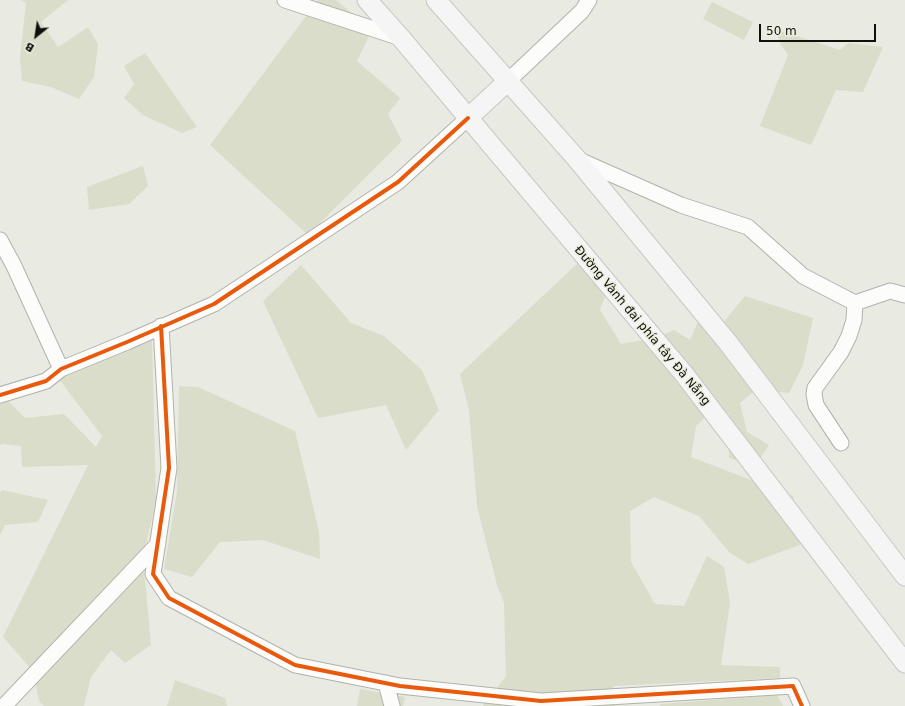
<!DOCTYPE html>
<meta charset="utf-8">
<style>
body{margin:0}
#map{position:relative;width:905px;height:706px;overflow:hidden;background:#e9eae2;font-family:"DejaVu Sans",sans-serif}
canvas{display:block}
.north{position:absolute;left:16px;top:16px;width:40px;height:40px;-webkit-text-stroke:3px #ebeedf;paint-order:stroke;rotate:210deg;font-size:11px;font-weight:700;line-height:16px;text-align:center;color:#10100b}
.north::after{content:'';display:block;margin:auto;width:14px;height:18px;background:#10100b;clip-path:polygon(50% 0,100% 100%,50% 72%,0 100%)}
.scale{position:absolute;left:759px;top:24px;width:117px;height:18px;box-sizing:border-box;border:2px solid #10100b;border-top:0;padding-left:5px;font-size:12px;line-height:14px;white-space:nowrap;color:#10100b;-webkit-text-stroke:3px #ebeedf;paint-order:stroke}
</style>
<div id="map">
<canvas width="905" height="706"></canvas>
<div class="north">B</div>
<div class="scale">50 m</div>
</div>
<script>
const ctx = document.querySelector('canvas').getContext('2d');
ctx.lineJoin = 'round';
function paint(path, color) { ctx.fillStyle = color; ctx.fill(path, 'evenodd'); }
const toPath = rows => new Path2D(rows.map(r => 'M' + r).join(''));
function stroke(path, color, width, dash) { ctx.strokeStyle = color; ctx.lineWidth = width; ctx.lineCap = dash ? 'butt' : 'round'; ctx.setLineDash(dash || []); ctx.stroke(path); }
function label(font, color, halo, rows, align = 'center') {
  ctx.font = font + ' "DejaVu Sans",sans-serif'; ctx.lineWidth = 3; ctx.setLineDash([]); ctx.textBaseline = 'middle'; ctx.strokeStyle = halo; ctx.fillStyle = color; for (const [text, x, y, turn = 0] of rows) {
    ctx.save(); ctx.translate(x, y); ctx.rotate((+turn || 0) * Math.PI / 180); ctx.textAlign = isNaN(turn) ? turn : align; if (halo) ctx.strokeText(text, 0, 0); ctx.fillText(text, 0, 0); ctx.restore();
  }
}
const green = toPath([
 [20,0,68,0,41,22,58,47,88,27,98,44,94,77,79,99,51,87,22,81,20,57,26,3],
 [318,0,336,0,372,30,357,61,400,98,388,114,402,141,308,235,210,145],
 [712,2,753,22,744,40,703,19],
 [775,29,840,50,848,43,883,47,863,92,836,90,811,145,760,126,788,55,781,45],
 [145,53,197,127,182,133,143,115,124,98,134,84,124,66],
 [143,166,148,186,129,204,89,210,87,187],
 [581,260,609,286,600,310,621,344,657,337,674,330,690,340,704,308,723,323,745,296,813,318,803,365,789,393,756,390,740,403,747,432,769,445,755,466,729,458,729,414,716,407,696,426,691,457,793,496,800,545,748,564,730,553,699,516,654,497,630,511,631,562,655,604,684,606,707,556,724,567,730,603,721,665,780,667,780,678,613,686,615,706,483,706,506,676,504,603,497,585,477,506,469,410,460,374],
 [301,265,351,323,384,336,422,370,439,410,406,450,386,405,318,418,263,301],
 [152,340,156,501,142,561,146,589,151,645,125,663,111,650,91,677,84,706,44,706,39,701,33,671,3,637,88,465,22,467,21,446,2,444,0,446,0,404,8,401,25,418,64,414,96,447,102,436,59,379],
 [179,386,198,387,295,431,319,531,320,559,263,540,220,542,192,577,164,569,177,491],
 [2,490,48,500,38,522,5,525,0,535,0,493],
 [175,680,225,698,227,706,167,706],
 [360,689,405,697,403,706,357,706],
 [777,695,783,706,660,706,661,704]
]);
const minor = toPath([
 [285,0,401,38],
 [508,81,582,11,589,0],
 [577,159,681,205,748,227,803,276,855,303,890,291,905,295],
 [0,240,14,266,61,369],
 [161,326,169,468,153,574,169,598,295,665,400,686,541,701,793,686,802,706],
 [0,395,46,381,61,369,127,342,214,304,398,182,468,118],
 [841,443,816,405,814,394,815,388,841,352,849,336,854,320,855,303],
 [386,683,392,706],
 [4,706,158,544]
]);
const major = toPath([
 [367,0,401,38,684,374,905,663],
 [436,0,576,158,729,344,905,576],
 [468,118,508,81]
]);
const cycleway = toPath([
 [161,326,169,468,153,574,169,598,295,665,400,686,541,701,793,686,802,706],
 [0,395,46,381,61,369,127,342,214,304,398,182,468,118]
]);
const streetNames = [
 ["Đường Vành đai phía tây Đà Nẵng",642,326,50]
];
paint(green, '#daddc9');
stroke(minor, '#b1b2ac', 17);
stroke(major, '#c7c8c4', 21);
stroke(minor, '#fcfcfb', 15);
stroke(major, '#f5f5f6', 19);
stroke(cycleway, '#e8590c', 4);
label('12px', '#10100b', '#ebeedf', streetNames);
</script>
